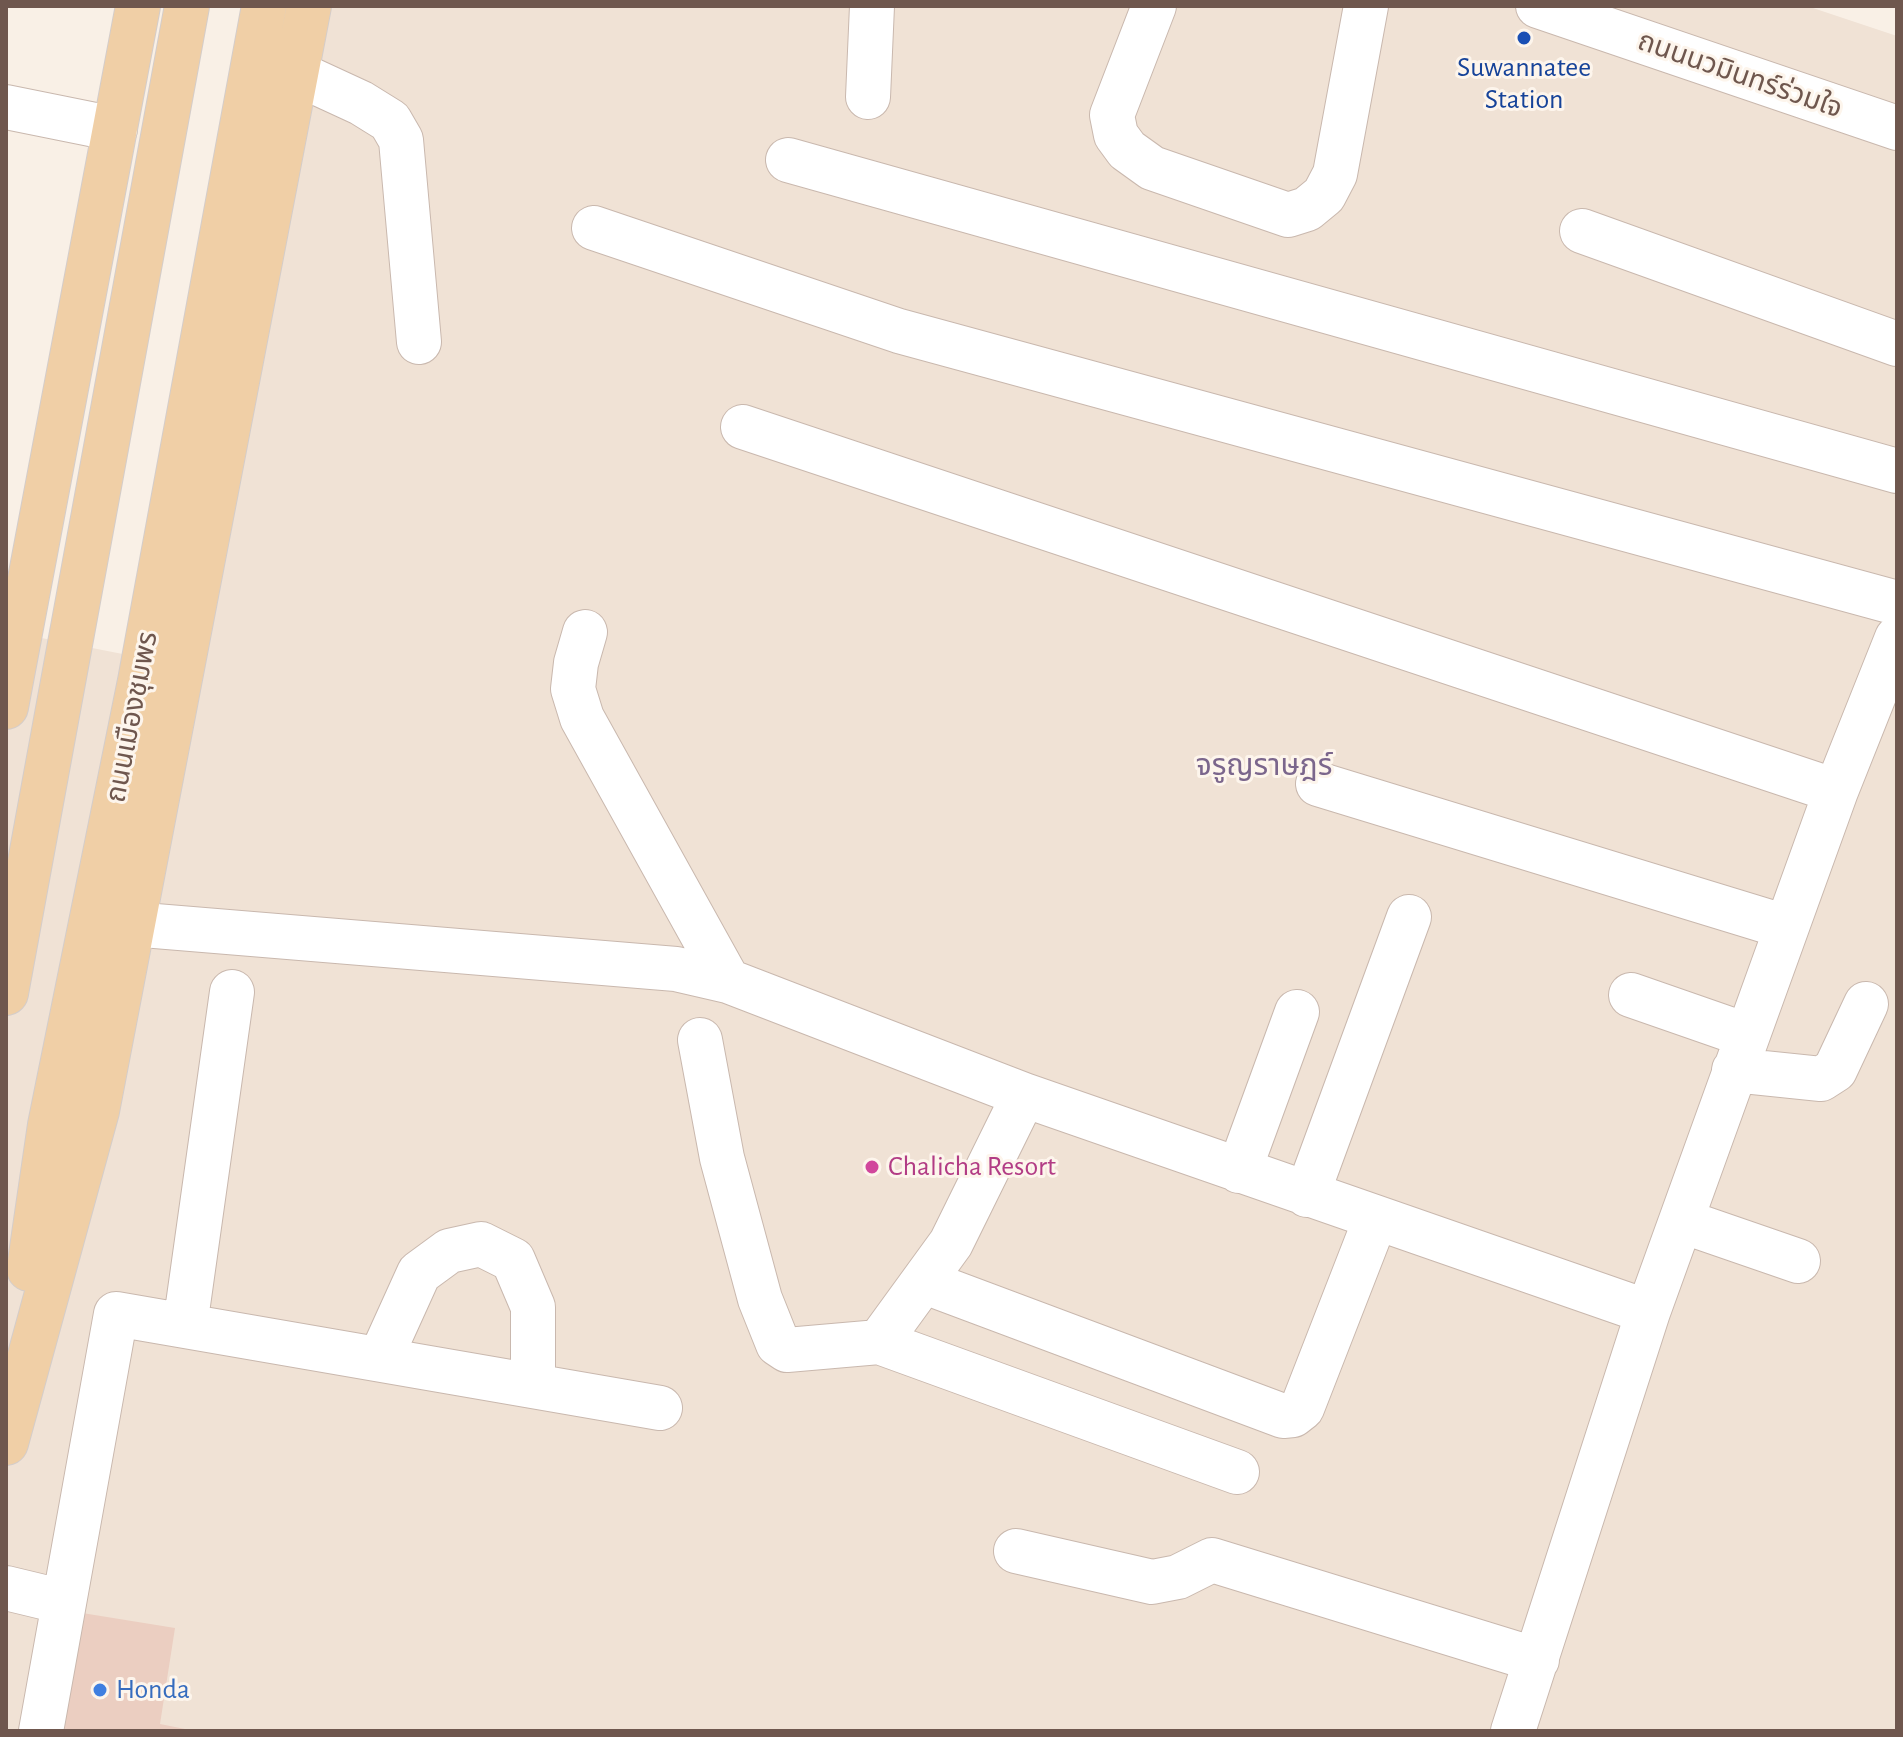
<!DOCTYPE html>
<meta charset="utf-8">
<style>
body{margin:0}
#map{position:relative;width:1903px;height:1737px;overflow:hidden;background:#f9f0e6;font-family:"Alegreya Sans",sans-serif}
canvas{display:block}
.frame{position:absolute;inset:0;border:8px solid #6f574e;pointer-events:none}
</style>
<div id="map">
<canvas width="1903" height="1737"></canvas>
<div class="frame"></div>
</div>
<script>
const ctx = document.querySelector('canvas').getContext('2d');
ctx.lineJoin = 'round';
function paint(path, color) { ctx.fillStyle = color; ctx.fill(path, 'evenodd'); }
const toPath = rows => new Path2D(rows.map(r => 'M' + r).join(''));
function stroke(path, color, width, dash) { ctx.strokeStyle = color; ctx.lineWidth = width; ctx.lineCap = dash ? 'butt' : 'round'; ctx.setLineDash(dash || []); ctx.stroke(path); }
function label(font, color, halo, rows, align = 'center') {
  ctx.font = font + ' "Alegreya Sans","Noto Sans Thai",sans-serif'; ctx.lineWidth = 6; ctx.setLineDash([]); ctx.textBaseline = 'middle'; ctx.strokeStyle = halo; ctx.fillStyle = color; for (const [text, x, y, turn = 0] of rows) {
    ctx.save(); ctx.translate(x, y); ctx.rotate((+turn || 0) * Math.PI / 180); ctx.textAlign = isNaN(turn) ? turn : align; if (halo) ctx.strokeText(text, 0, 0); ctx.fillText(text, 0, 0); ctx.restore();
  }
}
const residential = toPath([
 [278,6,1807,6,1897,36,1897,1731,6,1731,6,631,153,660]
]);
const building = toPath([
 [76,1612,175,1628,160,1724,195,1731,57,1731]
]);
const minor = toPath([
 [1154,6,1112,115,1116,135,1127,150,1152,168,1288,215,1307,209,1324,195,1335,174,1366,6],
 [1538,6,1897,128],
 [296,73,361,103,390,121,401,140,419,342],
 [868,97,872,6],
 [6,107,115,129],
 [788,160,1897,471],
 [594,228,899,331,1897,603],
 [1582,231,1897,344],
 [743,427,1836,791],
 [585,632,576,663,573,689,582,718,728,981],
 [1318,784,1786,927],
 [131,924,676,969,728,981,1024,1095,1648,1312],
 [1631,995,1746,1035],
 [700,1040,722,1158,760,1299,778,1344,787,1350,879,1342,1237,1472],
 [1734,1070,1821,1079,1835,1070,1866,1004],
 [1239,1171,1297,1012],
 [1307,1195,1409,917],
 [1682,1221,1798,1261],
 [925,1282,1283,1416,1293,1415,1302,1408,1376,1218],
 [185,1326,232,992],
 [879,1342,951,1243,1024,1095],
 [380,1359,419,1273,449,1251,481,1244,513,1260,533,1307,533,1386],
 [1016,1551,1152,1582,1178,1577,1212,1560,1537,1660],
 [6,1588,64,1602],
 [41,1731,116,1314,660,1408],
 [1513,1731,1648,1312,1836,791,1897,638]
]);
const major = toPath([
 [6,707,138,6],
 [6,993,187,6],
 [29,1269,50,1125,140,681,264,6],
 [6,1443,97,1111,309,6]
]);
const markers = [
 [1524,38,8,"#1a4fb4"],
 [872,1167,8,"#d1479c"],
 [100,1690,8,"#3f7fe0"]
];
const transitNames = [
 ["Suwannatee",1524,68],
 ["Station",1524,100]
];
const streetNames = [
 ["ถนนนวมินทร์ร่วมใจ",1740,75,19],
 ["ถนนเมืองชุมพร",132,717,-79]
];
const hotelNames = [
 ["Chalicha Resort",888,1167]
];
const shopNames = [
 ["Honda",116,1690]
];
const neighbourhoodNames = [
 ["จรูญราษฎร์",1264,766]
];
paint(residential, '#f0e2d5');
paint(building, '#ebcec1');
stroke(minor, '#c9b8ae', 46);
stroke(major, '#d4cdca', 46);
stroke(minor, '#fff', 44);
stroke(major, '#f0cfa6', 44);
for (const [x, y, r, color] of markers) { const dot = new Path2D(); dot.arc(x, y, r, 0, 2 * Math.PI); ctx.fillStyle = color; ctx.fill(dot); stroke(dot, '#fdf5ec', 3); }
label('28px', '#164399', '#fdf5ec', transitNames);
label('28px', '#6f574e', '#fdf5ec', streetNames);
label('28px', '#b23c85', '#fdf5ec', hotelNames, 'left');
label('28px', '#366cbe', '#fdf5ec', shopNames, 'left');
label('30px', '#7b668c', '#fdf5ec', neighbourhoodNames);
</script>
